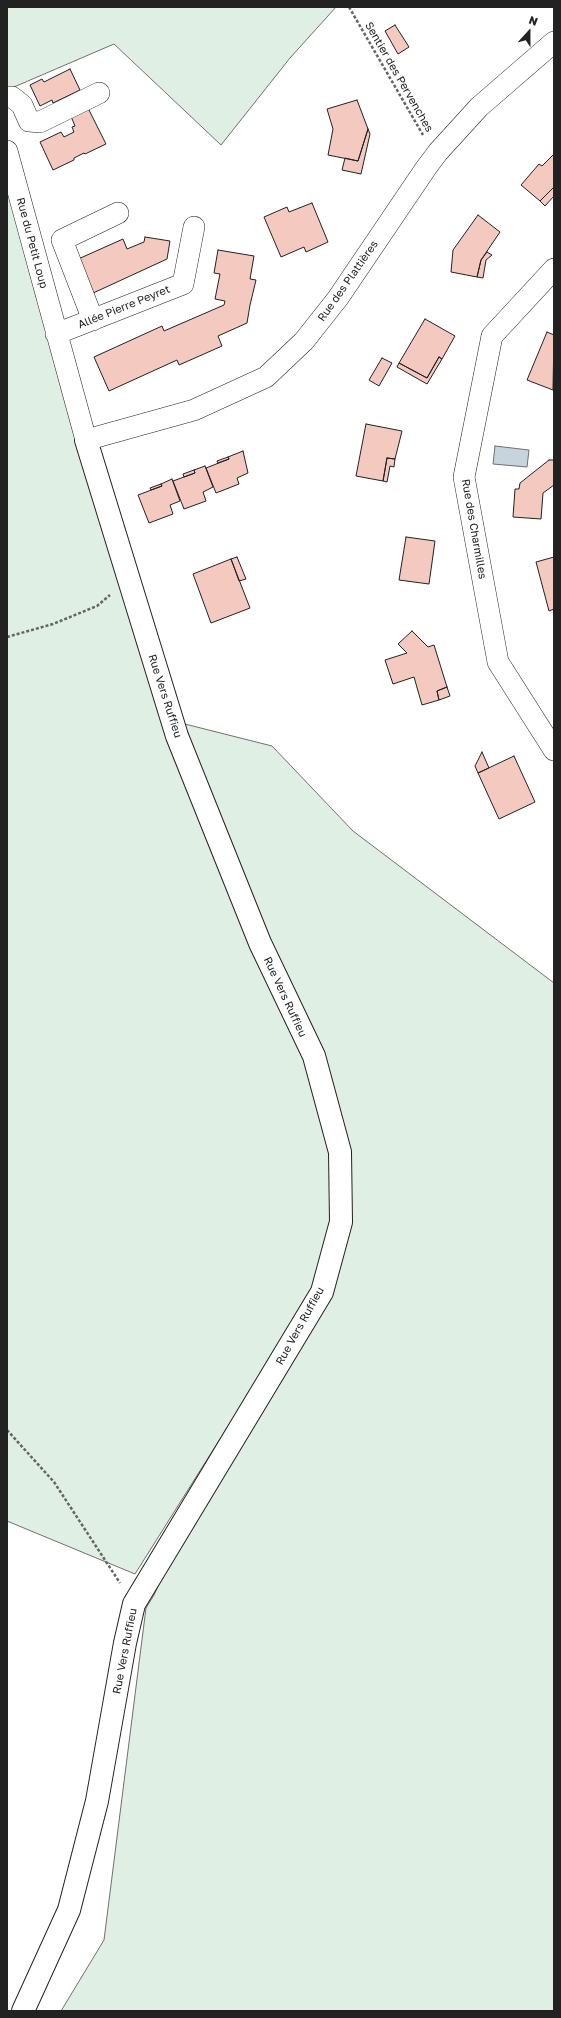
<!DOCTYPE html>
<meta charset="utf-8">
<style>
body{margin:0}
#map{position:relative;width:561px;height:2018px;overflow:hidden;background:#fff;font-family:"Golos Text",sans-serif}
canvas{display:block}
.frame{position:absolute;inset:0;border:8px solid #222;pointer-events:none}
.north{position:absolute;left:509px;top:12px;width:40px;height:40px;-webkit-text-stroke:3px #fff;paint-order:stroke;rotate:21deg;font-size:11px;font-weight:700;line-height:16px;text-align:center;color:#222}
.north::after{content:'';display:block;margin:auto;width:14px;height:18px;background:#222;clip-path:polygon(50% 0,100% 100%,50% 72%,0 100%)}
</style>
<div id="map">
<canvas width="561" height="2018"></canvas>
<div class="frame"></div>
<div class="north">N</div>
</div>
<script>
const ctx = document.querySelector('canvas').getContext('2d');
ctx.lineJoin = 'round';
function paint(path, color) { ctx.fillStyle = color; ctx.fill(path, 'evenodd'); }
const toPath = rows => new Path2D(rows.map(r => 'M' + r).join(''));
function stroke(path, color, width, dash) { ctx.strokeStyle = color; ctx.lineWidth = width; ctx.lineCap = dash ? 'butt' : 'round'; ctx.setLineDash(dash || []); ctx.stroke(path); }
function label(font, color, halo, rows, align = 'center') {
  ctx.font = font + ' "Golos Text",sans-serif'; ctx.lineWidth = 3; ctx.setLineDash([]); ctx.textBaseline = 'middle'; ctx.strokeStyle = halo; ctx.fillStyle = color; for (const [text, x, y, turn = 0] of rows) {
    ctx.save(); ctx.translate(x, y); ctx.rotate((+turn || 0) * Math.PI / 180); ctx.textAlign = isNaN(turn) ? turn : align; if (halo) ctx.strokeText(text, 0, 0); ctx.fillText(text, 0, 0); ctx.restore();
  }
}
const green = toPath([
 [7,7,336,7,290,58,221,145,114,44,7,90,7,7],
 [7,156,169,720,272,746,353,831,554,983,554,2011,61,2011,104,1940,146,1608,154,1595,249,1393,135,1574,7,1521,7,156]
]);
const water = toPath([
 [495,446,529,450,527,467,493,464,495,446]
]);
const building = toPath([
 [395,25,409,47,398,54,385,31,395,25],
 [70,69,80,90,53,103,52,100,40,106,30,85,42,79,44,82,70,69],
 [357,100,368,129,358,161,328,155,333,129,327,109,357,100],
 [87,106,106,144,85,154,84,153,74,158,74,160,53,170,40,142,61,132,64,137,74,132,72,127,75,126,70,114,87,106],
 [368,129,370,134,361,174,342,170,345,158,358,161,368,129],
 [554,154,554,187,540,201,521,185,539,164,542,166,554,154],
 [554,187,554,196,545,206,540,201,554,187],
 [312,203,328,242,306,252,304,247,281,257,264,217,287,207,289,212,312,203],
 [478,215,500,232,481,260,477,277,451,272,453,250,478,215],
 [145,237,170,241,167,259,91,294,76,260,123,239,127,249,144,242,145,237],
 [218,250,254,256,250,279,256,280,250,305,247,323,218,336,222,346,179,365,177,360,109,391,94,357,162,326,164,331,224,305,225,301,215,299,220,274,214,273,218,250],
 [487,252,492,255,486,260,483,278,477,277,481,260,487,252],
 [425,319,455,336,442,359,439,357,427,378,399,363,425,319],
 [547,332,554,335,553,390,527,380,547,332],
 [439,357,442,359,427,384,397,367,399,363,427,378,439,357],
 [382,358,392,363,379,386,369,380,382,358],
 [366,424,402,431,395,459,387,458,383,481,356,476,366,424],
 [243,451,248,473,237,478,239,484,216,493,206,468,229,459,228,457,243,451],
 [228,457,229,459,218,463,217,461,228,457],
 [387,458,395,459,394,467,390,466,387,482,383,481,387,458],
 [549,460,554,460,554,485,543,493,541,519,513,517,515,489,519,489,520,483,549,460],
 [205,466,213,487,203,492,206,501,184,509,173,481,195,473,194,470,205,466],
 [194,470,195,473,184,477,183,474,194,470],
 [172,479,180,501,170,505,173,514,149,523,138,495,162,486,161,484,172,479],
 [161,484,162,486,151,490,150,488,161,484],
 [406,537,435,541,429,584,399,580,406,537],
 [237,557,246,579,239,581,231,559,237,557],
 [554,557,554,609,549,611,536,562,554,557],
 [231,559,250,608,211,623,193,574,231,559],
 [412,631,428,647,434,645,447,687,437,691,439,700,422,705,414,677,393,684,385,660,407,653,398,644,412,631],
 [447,687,450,696,439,700,437,691,447,687],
 [482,752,489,768,478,773,475,766,482,752],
 [514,756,535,802,499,819,478,773,514,756]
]);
const path = toPath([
 [349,7,423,135],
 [7,637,53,624,97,606,110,595],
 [7,1430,54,1482,120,1583]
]);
const street = toPath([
 [7,97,12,97,22,105,29,121,40,122,99,93],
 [7,151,86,440,194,410,266,377,304,341,338,298,426,168,438,152,479,107,554,42],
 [554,269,492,336,464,477,498,662,554,750],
 [93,320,62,240,118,213],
 [56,334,183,284,194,227]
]);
const secondary = toPath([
 [23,2011,69,1910,97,1801,125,1643,134,1604,322,1292,341,1222,340,1152,314,1056,260,943,177,736,86,440]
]);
const streetNames = [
 ["Sentier des Pervenches",399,77,60],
 ["Rue du Petit Loup",32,243,75],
 ["Rue des Plattières",348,281,-55],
 ["Allée Pierre Peyret",124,307,-22],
 ["Rue des Charmilles",474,529,80],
 ["Rue Vers Ruffieu",165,696,72],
 ["Rue Vers Ruffieu",285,997,65],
 ["Rue Vers Ruffieu",300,1326,-61],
 ["Rue Vers Ruffieu",125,1651,-79]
];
paint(green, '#e0efe3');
stroke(green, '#6f6f6f', 1);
paint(water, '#c7d3dd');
stroke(water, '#6f6f6f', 1);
paint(building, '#f3c9c0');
stroke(building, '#222', 1);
stroke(street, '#222', 22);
stroke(secondary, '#222', 24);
stroke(path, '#646464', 2.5, [3, 2]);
stroke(street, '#fff', 21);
stroke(secondary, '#fff', 22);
label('11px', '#222', '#fff', streetNames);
</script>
